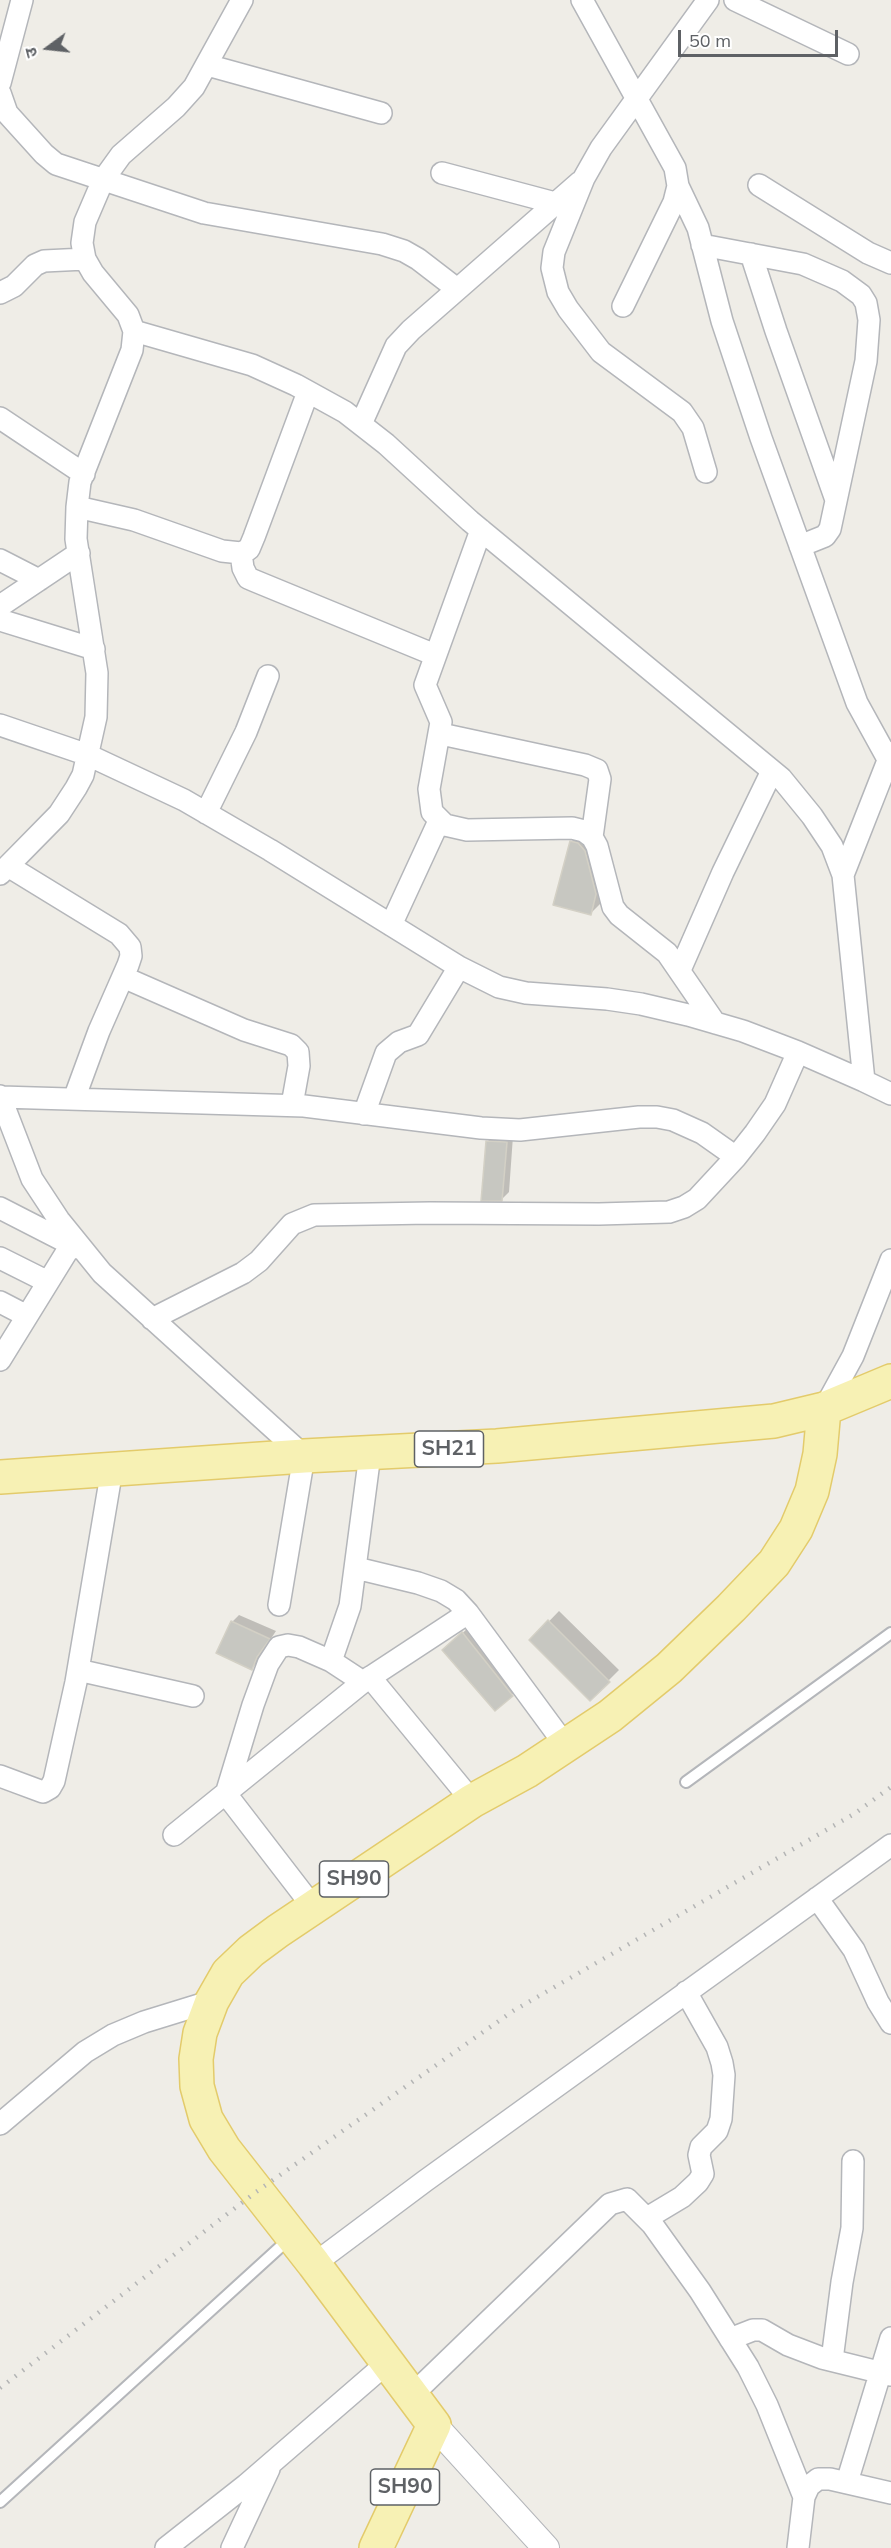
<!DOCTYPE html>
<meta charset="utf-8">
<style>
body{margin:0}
#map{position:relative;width:891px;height:2548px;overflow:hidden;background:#efede7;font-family:Mulish,"Noto Sans Devanagari",sans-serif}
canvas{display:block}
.north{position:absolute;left:18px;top:18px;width:60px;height:60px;-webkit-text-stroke:4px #fff;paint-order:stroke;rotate:255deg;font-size:16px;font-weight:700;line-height:24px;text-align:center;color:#5e6165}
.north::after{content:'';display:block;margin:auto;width:21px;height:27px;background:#5e6165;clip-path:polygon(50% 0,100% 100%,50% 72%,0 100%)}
.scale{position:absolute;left:678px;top:30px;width:160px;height:27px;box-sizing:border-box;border:3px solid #5e6165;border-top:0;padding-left:8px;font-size:18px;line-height:21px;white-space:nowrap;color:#5e6165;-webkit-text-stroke:4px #fff;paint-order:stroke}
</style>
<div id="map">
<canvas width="891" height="2548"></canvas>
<div class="north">उ</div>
<div class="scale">50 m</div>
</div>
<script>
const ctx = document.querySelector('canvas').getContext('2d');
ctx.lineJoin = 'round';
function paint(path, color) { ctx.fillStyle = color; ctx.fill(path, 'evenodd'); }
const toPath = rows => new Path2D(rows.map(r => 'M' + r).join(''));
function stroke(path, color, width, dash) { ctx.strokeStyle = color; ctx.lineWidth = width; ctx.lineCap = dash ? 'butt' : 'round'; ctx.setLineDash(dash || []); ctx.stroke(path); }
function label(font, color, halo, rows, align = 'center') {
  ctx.font = font + ' Mulish,sans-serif'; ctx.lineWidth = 4.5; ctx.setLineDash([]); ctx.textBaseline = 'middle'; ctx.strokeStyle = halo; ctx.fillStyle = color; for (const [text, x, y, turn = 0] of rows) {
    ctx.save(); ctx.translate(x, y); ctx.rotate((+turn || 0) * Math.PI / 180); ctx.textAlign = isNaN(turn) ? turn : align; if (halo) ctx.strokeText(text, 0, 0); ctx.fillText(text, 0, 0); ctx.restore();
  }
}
const shadow = toPath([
 [582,831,589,833,601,903,591,913,571,842],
 [494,1135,513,1136,509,1192,502,1199,487,1142],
 [559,1611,619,1670,590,1699,531,1640],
 [239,1615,276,1631,264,1649,259,1661,252,1668,218,1652,232,1622],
 [470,1626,519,1688,496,1709,451,1644]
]);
const building = toPath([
 [570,841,578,843,585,851,596,894,591,915,553,905,570,841],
 [486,1141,507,1142,502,1201,481,1201,486,1141],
 [548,1620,610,1682,590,1701,529,1640,548,1620],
 [231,1621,270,1639,257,1657,252,1670,216,1653,231,1621],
 [462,1632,513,1696,495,1711,442,1650,462,1632]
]);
const service = toPath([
 [686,1782,891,1633],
 [0,2502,289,2239]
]);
const minor = toPath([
 [582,0,675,168,678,186,674,202,623,306],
 [735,0,848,54],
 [207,65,381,113],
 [0,83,22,0],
 [0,93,7,113,44,154,56,164,204,213,382,244,404,251,418,259,457,289],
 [442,173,555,203],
 [759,185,868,253,891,263],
 [678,186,698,228,722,321,761,438,857,703,889,761],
 [702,245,803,264,842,281,861,295,866,303,869,320,866,361,830,529,825,536,800,546],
 [751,254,776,331,836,500],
 [0,293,14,286,35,265,44,261,85,259],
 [134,331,252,365,296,385,345,412,386,444,470,521,781,778,812,816,832,846,843,875,864,1081,891,1094],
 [0,418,84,474],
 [361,424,396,346,411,330,580,182],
 [706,472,693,428,682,412,601,352,568,309,558,292,552,268,554,252,584,178,601,148,708,0],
 [77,507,134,520,222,551,241,553,249,549,254,537,308,392],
 [481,530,425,685,441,722,429,789,432,812,445,825,467,830,572,828,584,831,592,837,597,846,613,907,619,915,667,953,715,1023],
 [241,553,243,568,248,578,255,581,435,655],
 [0,560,39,580],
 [0,606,79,553],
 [0,620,94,649],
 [0,725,88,755,184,800,270,850,459,967,499,987,526,993,607,999,641,1004,688,1015,743,1031,798,1052,864,1081],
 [441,734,585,765,597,770,600,779,592,837],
 [206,813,246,732,268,676],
 [8,866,119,934,130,947,131,956,128,965,99,1031,74,1099],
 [0,874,59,814,76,788,83,775,96,717,97,673,76,539,77,507,80,482,132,350,134,331,128,315,93,273,85,259,82,243,85,222,103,180,121,155,176,107,194,87,242,0],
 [843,875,891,753],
 [391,925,439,821],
 [680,970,723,872,772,771],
 [123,977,244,1030,291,1045,298,1052,299,1066,292,1105],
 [0,1096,32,1179,59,1220,102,1273,304,1456,279,1605],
 [1,1097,304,1106,481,1128,520,1130,639,1117,657,1117,673,1120,702,1133,736,1157],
 [364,1114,386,1053,399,1042,418,1035,459,967],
 [0,1208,78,1248],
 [0,1258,48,1282],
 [0,1302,27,1316],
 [152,1319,243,1273,259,1261,292,1224,314,1215,430,1213,599,1214,669,1212,684,1207,697,1199,736,1157,755,1133,775,1104,798,1052],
 [0,1360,71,1245],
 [824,1409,853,1356,891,1260],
 [356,1568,418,1583,441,1591,456,1600,468,1613,566,1746],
 [78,1670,193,1696],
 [370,1677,472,1801],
 [363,1682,468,1613],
 [0,1776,43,1792,50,1788,54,1781,76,1682,112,1469],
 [174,1835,363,1682,331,1661,350,1606,370,1454],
 [817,1898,854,1950,878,2002,891,2023],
 [313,1907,226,1794,253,1705,268,1664,279,1647,288,1645,299,1647,331,1661],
 [0,2124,85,2052,113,2035,144,2022,212,2001],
 [647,2218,682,2197,698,2182,703,2174,699,2155,701,2147,717,2131,721,2119,724,2075,722,2063,717,2047,686,1992],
 [314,2264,425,2181,891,1845],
 [730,2339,753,2330,762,2330,788,2345,822,2358,891,2375],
 [832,2360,842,2282,852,2228,853,2161],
 [412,2395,610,2204,627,2199,652,2224,700,2291,748,2367,767,2405,804,2497],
 [847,2482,891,2338],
 [166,2548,246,2485,387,2363],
 [232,2548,269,2469],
 [798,2548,804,2497,809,2486,818,2479,830,2479,891,2493]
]);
const tertiary = toPath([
 [434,2425,546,2548]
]);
const primary = toPath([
 [0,1477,304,1456,497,1446,774,1421,824,1409,891,1381],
 [376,2548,434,2425,314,2264,224,2149,206,2119,197,2086,196,2059,200,2033,212,2001,228,1973,251,1951,278,1931,472,1801,527,1771,610,1716,669,1668,731,1608,774,1563,796,1529,812,1491,820,1454,824,1409]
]);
const rail = toPath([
 [0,2388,256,2192,513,2011,854,1814,891,1787]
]);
const shields = [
 [449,1449,69],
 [354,1879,69],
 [405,2487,69]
];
const shieldNames = [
 ["SH21",449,1449],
 ["SH90",354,1879],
 ["SH90",405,2487]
];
paint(shadow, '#0003');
paint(building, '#c7c7c1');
stroke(building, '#d3d0c5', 1.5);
stroke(service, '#b4b6ba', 14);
stroke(minor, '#b4b6ba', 24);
stroke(tertiary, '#b4b6ba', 28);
stroke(primary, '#e3cb6b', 36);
stroke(service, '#fff', 10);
stroke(minor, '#fff', 21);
stroke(tertiary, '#fff', 26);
stroke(primary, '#f7f1b4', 33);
stroke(rail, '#b4b5b5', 4.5, [1.5, 8]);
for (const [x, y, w] of shields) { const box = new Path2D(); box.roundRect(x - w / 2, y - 18, w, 36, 4.5); ctx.fillStyle = '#fff'; ctx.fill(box); stroke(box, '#5e6165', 1.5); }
label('bold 21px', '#5e6165', null, shieldNames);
</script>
